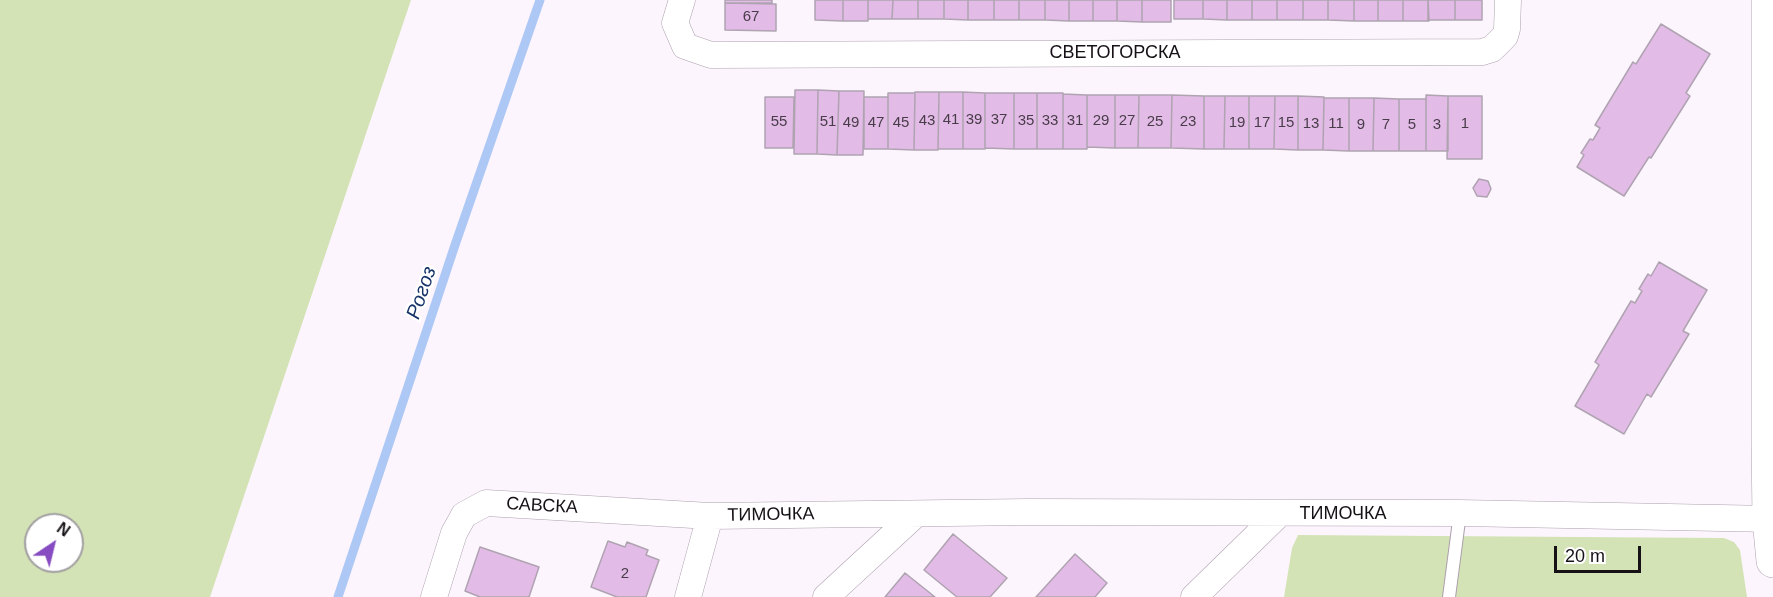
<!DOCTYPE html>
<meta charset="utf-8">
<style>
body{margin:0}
#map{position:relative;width:1773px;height:597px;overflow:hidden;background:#fdf5fe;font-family:Arial,sans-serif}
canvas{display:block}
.north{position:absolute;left:24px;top:513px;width:60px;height:60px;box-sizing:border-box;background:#fff;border:2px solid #a2a0a2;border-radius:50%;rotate:35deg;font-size:16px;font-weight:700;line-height:24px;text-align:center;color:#161116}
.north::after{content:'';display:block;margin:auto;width:21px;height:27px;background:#874cc2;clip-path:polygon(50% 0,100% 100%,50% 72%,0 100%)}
.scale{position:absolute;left:1554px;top:546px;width:87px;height:27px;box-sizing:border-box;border:3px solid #161116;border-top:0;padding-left:8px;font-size:18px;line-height:21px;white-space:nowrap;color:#161116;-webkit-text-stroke:4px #fff;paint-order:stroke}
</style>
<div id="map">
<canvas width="1773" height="597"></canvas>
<div class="north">N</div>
<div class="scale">20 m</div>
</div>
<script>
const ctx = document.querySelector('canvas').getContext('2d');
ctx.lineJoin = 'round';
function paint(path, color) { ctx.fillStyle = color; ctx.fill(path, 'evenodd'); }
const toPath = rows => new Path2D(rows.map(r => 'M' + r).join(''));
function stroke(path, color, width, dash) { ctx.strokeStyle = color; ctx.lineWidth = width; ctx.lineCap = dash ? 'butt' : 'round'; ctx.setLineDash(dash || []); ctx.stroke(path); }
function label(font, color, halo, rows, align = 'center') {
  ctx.font = font + ' Arial,sans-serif'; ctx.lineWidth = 5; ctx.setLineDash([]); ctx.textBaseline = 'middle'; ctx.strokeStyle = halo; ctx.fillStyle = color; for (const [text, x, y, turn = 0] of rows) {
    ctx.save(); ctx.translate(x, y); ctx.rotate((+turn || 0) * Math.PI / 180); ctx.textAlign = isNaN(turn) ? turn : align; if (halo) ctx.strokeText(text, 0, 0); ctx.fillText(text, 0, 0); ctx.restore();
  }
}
const green = toPath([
 [0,0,411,0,210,597,0,597],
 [36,525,72,525,72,561,36,561],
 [1298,535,1724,538,1734,542,1740,550,1747,597,1284,597,1292,548]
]);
const stream = toPath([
 [338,597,455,245,540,0]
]);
const building = toPath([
 [725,0,772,0,772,3,725,3,725,0],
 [815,0,843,0,843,21,815,20,815,0],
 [843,0,868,0,868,21,843,21,843,0],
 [868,0,893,0,892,19,868,19,868,0],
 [893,0,918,0,918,19,892,19,893,0],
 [918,0,944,0,944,19,918,19,918,0],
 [944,0,968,0,968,20,944,19,944,0],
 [968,0,994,0,994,20,968,20,968,0],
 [994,0,1019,0,1019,20,994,20,994,0],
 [1019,0,1045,0,1045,20,1019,20,1019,0],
 [1045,0,1069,0,1069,21,1045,20,1045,0],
 [1069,0,1093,0,1093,21,1069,21,1069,0],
 [1093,0,1117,0,1117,21,1093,21,1093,0],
 [1117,0,1142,0,1142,22,1117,21,1117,0],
 [1142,0,1171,0,1171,22,1142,22,1142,0],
 [1174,0,1203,0,1203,19,1174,19,1174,0],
 [1203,0,1227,0,1227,20,1203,19,1203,0],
 [1227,0,1252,0,1252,20,1227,20,1227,0],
 [1252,0,1277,0,1277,20,1252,20,1252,0],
 [1277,0,1303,0,1303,20,1277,20,1277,0],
 [1303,0,1328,0,1328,20,1303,20,1303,0],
 [1328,0,1354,0,1354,21,1328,20,1328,0],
 [1354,0,1378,0,1378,21,1354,21,1354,0],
 [1378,0,1403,0,1403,21,1378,21,1378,0],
 [1403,0,1428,0,1429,21,1403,21,1403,0],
 [1428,0,1455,0,1455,20,1428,20,1428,0],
 [1455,0,1482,0,1482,20,1455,20,1455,0],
 [725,3,776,4,776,31,725,30,725,3],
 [1661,24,1710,54,1686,93,1690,96,1651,158,1649,157,1624,196,1577,167,1584,155,1581,153,1590,139,1593,140,1600,128,1595,125,1633,62,1636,64,1661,24],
 [795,90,818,90,817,154,794,154,795,90],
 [818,90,839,91,837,155,817,154,818,90],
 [839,91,864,91,863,155,837,155,839,91],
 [915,92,939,92,938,150,914,150,915,92],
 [939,92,963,92,963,149,938,149,939,92],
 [963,92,985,93,985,149,963,149,963,92],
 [888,93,915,93,914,150,888,149,888,93],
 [985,93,1014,93,1014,149,985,148,985,93],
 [1014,93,1037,93,1037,149,1014,149,1014,93],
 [1037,93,1063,93,1063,149,1037,149,1037,93],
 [1063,94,1087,95,1087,149,1063,149,1063,94],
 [1087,95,1115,95,1115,148,1087,147,1087,95],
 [1115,95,1139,95,1138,148,1115,148,1115,95],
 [1139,95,1172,95,1171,148,1138,148,1139,95],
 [1172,95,1204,96,1204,149,1171,148,1172,95],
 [1426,95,1448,96,1448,151,1426,151,1426,95],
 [1204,96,1225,96,1224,149,1204,149,1204,96],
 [1225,96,1249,96,1249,149,1224,149,1225,96],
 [1249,96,1275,96,1274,149,1249,149,1249,96],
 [1275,96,1298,96,1298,150,1274,149,1275,96],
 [1298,96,1324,97,1323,150,1298,150,1298,96],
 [1448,96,1482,96,1482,159,1447,159,1448,96],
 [765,97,794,97,793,148,765,148,765,97],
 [864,97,888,97,888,149,864,149,864,97],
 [1324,98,1349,98,1349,151,1323,150,1324,98],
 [1349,98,1374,98,1373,151,1349,151,1349,98],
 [1374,98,1399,99,1399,151,1373,151,1374,98],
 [1399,99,1426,99,1426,151,1399,151,1399,99],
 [1479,179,1488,181,1491,189,1487,197,1477,196,1473,188,1479,179],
 [1659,262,1707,290,1683,331,1689,334,1651,397,1647,394,1624,434,1575,406,1599,365,1595,362,1631,301,1635,303,1642,291,1639,289,1648,274,1651,276,1659,262],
 [953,534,1007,578,990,597,957,597,924,570,953,534],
 [608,541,625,547,627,542,648,550,646,555,659,560,646,597,617,597,591,587,608,541],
 [480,547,539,567,529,597,480,597,465,591,480,547],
 [1075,554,1107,583,1095,597,1036,597,1075,554],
 [905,573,935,597,885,597,905,573]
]);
const lane = toPath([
 [1449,597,1460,513]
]);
const street = toPath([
 [682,0,675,23,685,46,711,55,1482,52,1492,49,1505,36,1507,29,1508,0],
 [434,597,454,533,464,515,486,503,710,516,1028,512,1460,513,1773,519],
 [688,597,710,516],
 [826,597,916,514],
 [1194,597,1279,514]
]);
const secondary = toPath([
 [1768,0,1768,443,1769,519,1773,561]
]);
const numberNames = [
 ["67",751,17],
 ["41",951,120],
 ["39",974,120],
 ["37",999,120],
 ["43",927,121],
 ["35",1026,121],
 ["33",1050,121],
 ["31",1075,121],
 ["29",1101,121],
 ["27",1127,121],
 ["55",779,122],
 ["51",828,122],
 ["25",1155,122],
 ["23",1188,122],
 ["49",851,123],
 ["47",876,123],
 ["45",901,123],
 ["19",1237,123],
 ["17",1262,123],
 ["15",1286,123],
 ["13",1311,124],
 ["11",1336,124],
 ["1",1465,124],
 ["9",1361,125],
 ["7",1386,125],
 ["5",1412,125],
 ["3",1437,125],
 ["2",625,574]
];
const streetNames = [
 ["СВЕТОГОРСКА",1115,53],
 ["САВСКА",542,506,3],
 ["ТИМОЧКА",1343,514],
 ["ТИМОЧКА",771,515,-1]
];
const waterNames = [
 ["Рогоз",422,293,-71]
];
paint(green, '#d4e3b6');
stroke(stream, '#adc8f5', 9);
paint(building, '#e2bce6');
stroke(building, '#afa3b1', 1.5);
stroke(lane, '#aca0ad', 14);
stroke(street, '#aca0ad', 27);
stroke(secondary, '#aca0ad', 34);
stroke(lane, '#fff', 12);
stroke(street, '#fff', 26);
stroke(secondary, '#fff', 33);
label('15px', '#493c4a', null, numberNames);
label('18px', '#161116', '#fff', streetNames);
label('italic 20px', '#153368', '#fff', waterNames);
</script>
